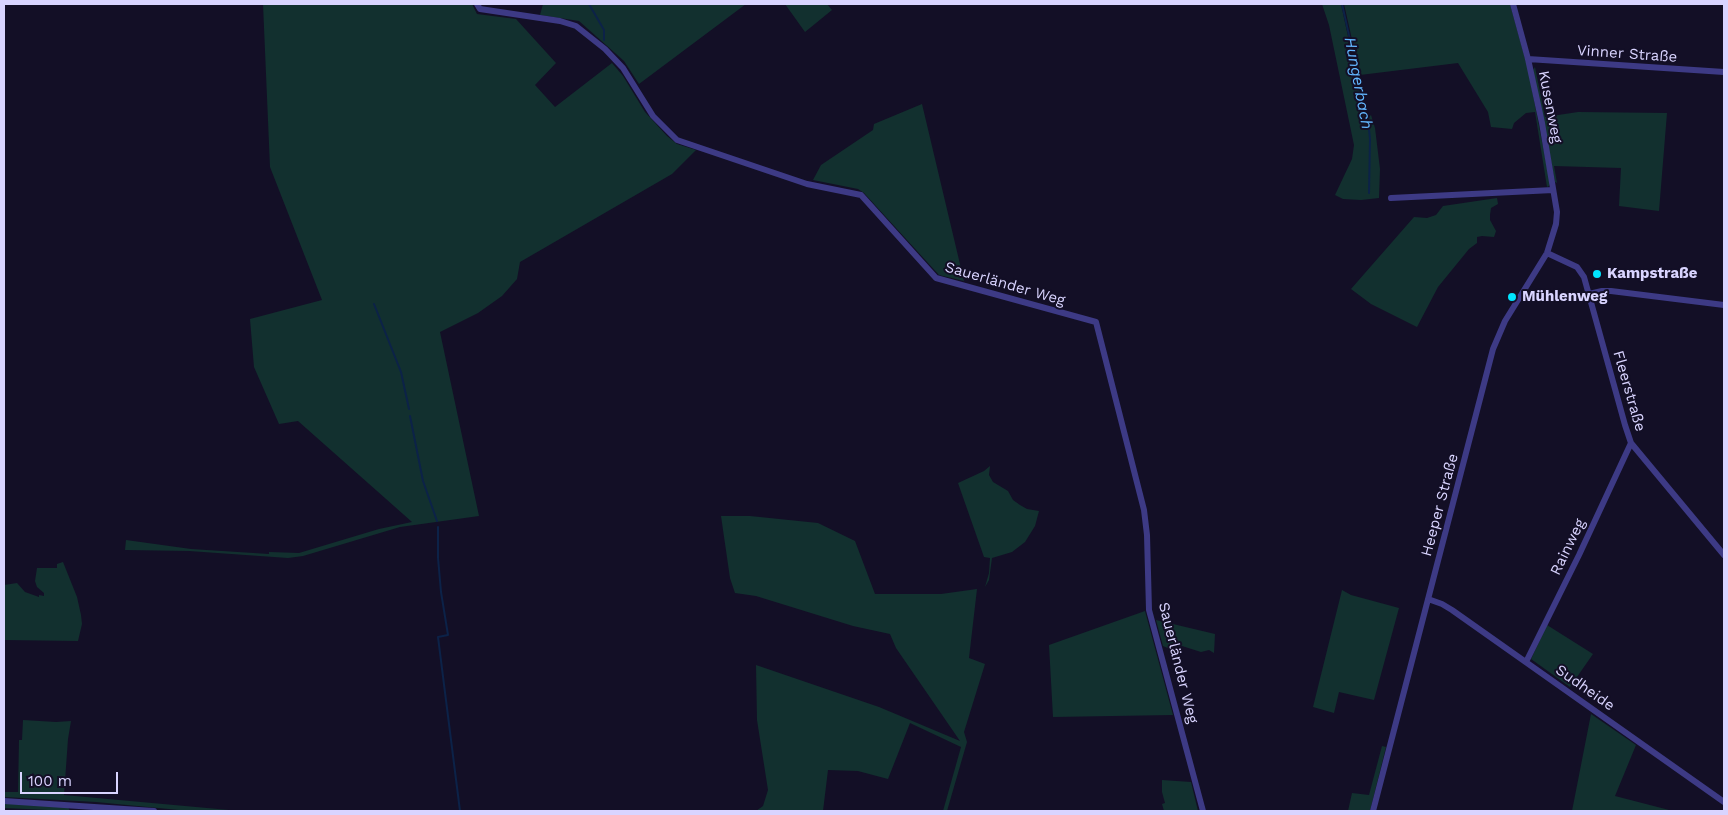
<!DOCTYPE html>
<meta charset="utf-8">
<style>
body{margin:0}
#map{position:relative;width:1728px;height:815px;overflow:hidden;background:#130f26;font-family:"Work Sans",sans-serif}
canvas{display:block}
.frame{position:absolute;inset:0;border:5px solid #d9d4ff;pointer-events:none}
.scale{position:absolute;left:20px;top:772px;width:98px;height:22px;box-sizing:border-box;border:2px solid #d9d4ff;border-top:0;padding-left:6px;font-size:15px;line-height:18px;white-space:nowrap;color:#d9d4ff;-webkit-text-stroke:4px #130f26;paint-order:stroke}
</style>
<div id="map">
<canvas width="1728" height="815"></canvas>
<div class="frame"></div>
<div class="scale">100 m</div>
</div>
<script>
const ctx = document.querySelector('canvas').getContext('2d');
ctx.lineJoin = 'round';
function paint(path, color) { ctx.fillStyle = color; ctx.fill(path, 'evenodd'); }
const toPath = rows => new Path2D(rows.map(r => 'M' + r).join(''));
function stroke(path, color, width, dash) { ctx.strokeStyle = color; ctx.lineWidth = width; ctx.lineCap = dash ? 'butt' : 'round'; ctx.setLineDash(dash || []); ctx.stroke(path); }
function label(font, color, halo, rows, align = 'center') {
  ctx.font = font + ' "Work Sans",sans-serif'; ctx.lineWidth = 4; ctx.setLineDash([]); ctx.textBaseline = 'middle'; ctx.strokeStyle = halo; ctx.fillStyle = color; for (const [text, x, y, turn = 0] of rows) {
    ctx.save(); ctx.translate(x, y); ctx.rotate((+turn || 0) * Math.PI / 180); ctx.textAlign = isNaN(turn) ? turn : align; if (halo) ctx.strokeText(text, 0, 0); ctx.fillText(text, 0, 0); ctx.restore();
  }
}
const green = toPath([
 [263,4,472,4,477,14,516,19,556,63,535,85,555,107,612,63,623,76,645,112,667,136,677,144,696,150,672,174,520,262,517,279,502,296,478,313,440,332,479,516,400,527,303,556,288,558,189,551,125,550,126,540,191,549,269,554,269,552,299,553,379,529,412,522,298,421,279,424,254,367,250,319,322,300,270,167],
 [543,4,746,4,639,84,624,61,579,21,540,15],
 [785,4,827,4,832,10,805,32],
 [1322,4,1341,4,1366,120,1371,115,1375,128,1380,169,1379,198,1361,200,1343,199,1335,195,1352,159,1354,145,1329,25],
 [1344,4,1510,4,1528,69,1550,183,1549,186,1547,187,1535,112,1526,113,1514,123,1512,129,1491,127,1488,112,1458,63,1360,75],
 [1535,67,1545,117,1578,112,1667,113,1659,211,1619,206,1621,168,1554,166,1557,183,1555,182,1533,70],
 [922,104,964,281,939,275,864,193,858,189,813,180,821,165,873,130,874,124],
 [1497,198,1498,204,1491,208,1490,215,1490,220,1496,231,1494,237,1482,236,1477,237,1477,243,1469,249,1438,287,1417,327,1371,304,1351,289,1414,217,1427,218,1436,215,1443,206],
 [990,466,989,475,993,482,1008,491,1013,500,1020,505,1027,509,1039,511,1035,526,1025,542,1012,552,992,558,989,580,985,587,989,573,990,558,984,557,958,483,984,471],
 [721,516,750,516,818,523,855,541,875,594,941,594,977,589,969,658,985,664,964,732,967,742,947,811,943,811,961,747,910,723,888,779,858,771,828,770,823,811,756,811,763,806,768,790,757,720,756,665,879,707,960,741,896,648,890,634,853,626,756,596,735,593,730,578],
 [63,562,77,597,81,615,82,624,78,641,4,640,4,585,17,583,25,592,39,597,39,595,44,596,44,593,37,587,35,581,37,568,57,568,57,564],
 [1342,590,1351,595,1399,608,1374,700,1339,692,1334,713,1313,707],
 [1145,611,1173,715,1053,717,1049,645],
 [1156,620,1215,634,1214,653,1209,650,1201,652,1182,646,1170,649,1163,646],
 [1547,625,1593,654,1570,687,1531,659],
 [1591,714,1636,745,1615,796,1673,811,1572,811],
 [23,720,56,722,71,721,68,739,64,795,240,811,189,811,96,802,4,797,4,792,18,792,19,740,22,740],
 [1382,746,1386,747,1370,811,1348,811,1352,793,1369,795],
 [1162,780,1191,782,1198,811,1164,811,1162,804,1165,803,1162,792],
 [4,803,68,807,70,811,4,808]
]);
const stream = toPath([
 [589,4,604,30,604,40],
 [1342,4,1368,120,1370,139,1369,193],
 [374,304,401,372,409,409],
 [410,416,423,481,437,521],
 [438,527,438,558,441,592,448,635,438,637,460,811]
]);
const minor = toPath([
 [477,4,480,9,560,21,576,26,605,49,623,68,653,116,677,140,807,184,861,195,936,278,1096,322,1144,510,1147,535,1149,610,1203,811],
 [1528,59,1724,72],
 [1391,198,1553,190],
 [1547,253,1577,267,1584,277,1625,425,1631,443,1724,555],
 [1589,294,1602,291,1611,291,1724,305],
 [1428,599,1442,604,1452,610,1724,802],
 [1526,662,1579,555,1631,443],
 [4,801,154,811],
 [1373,811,1493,349,1505,321,1547,253,1556,224,1557,212,1542,123,1528,59,1513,4]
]);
const markers = [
 [1597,274,5,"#00e5ff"],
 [1512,297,5,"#00e5ff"]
];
const streetNames = [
 ["Vinner Straße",1627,54,4],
 ["Kusenweg",1550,107,79],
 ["Sauerländer Weg",1005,284,16],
 ["Fleerstraße",1629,391,74],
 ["Heeper Straße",1440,505,-75],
 ["Rainweg",1568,547,-64],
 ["Sauerländer Weg",1178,663,76],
 ["Sudheide",1585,688,35]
];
const poiNames = [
 ["Kampstraße",1607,274],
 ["Mühlenweg",1522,297]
];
const waterNames = [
 ["Hungerbach",1358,83,79]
];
paint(green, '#12302f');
stroke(stream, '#0c2248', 2);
stroke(minor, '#3d3a85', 6);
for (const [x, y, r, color] of markers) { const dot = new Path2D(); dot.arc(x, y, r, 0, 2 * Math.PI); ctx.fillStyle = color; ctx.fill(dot); stroke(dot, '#130f26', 2); }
label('15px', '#d9d4ff', '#130f26', streetNames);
label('bold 15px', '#d9d4ff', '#130f26', poiNames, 'left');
label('italic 16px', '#62b6ff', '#130f26', waterNames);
</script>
